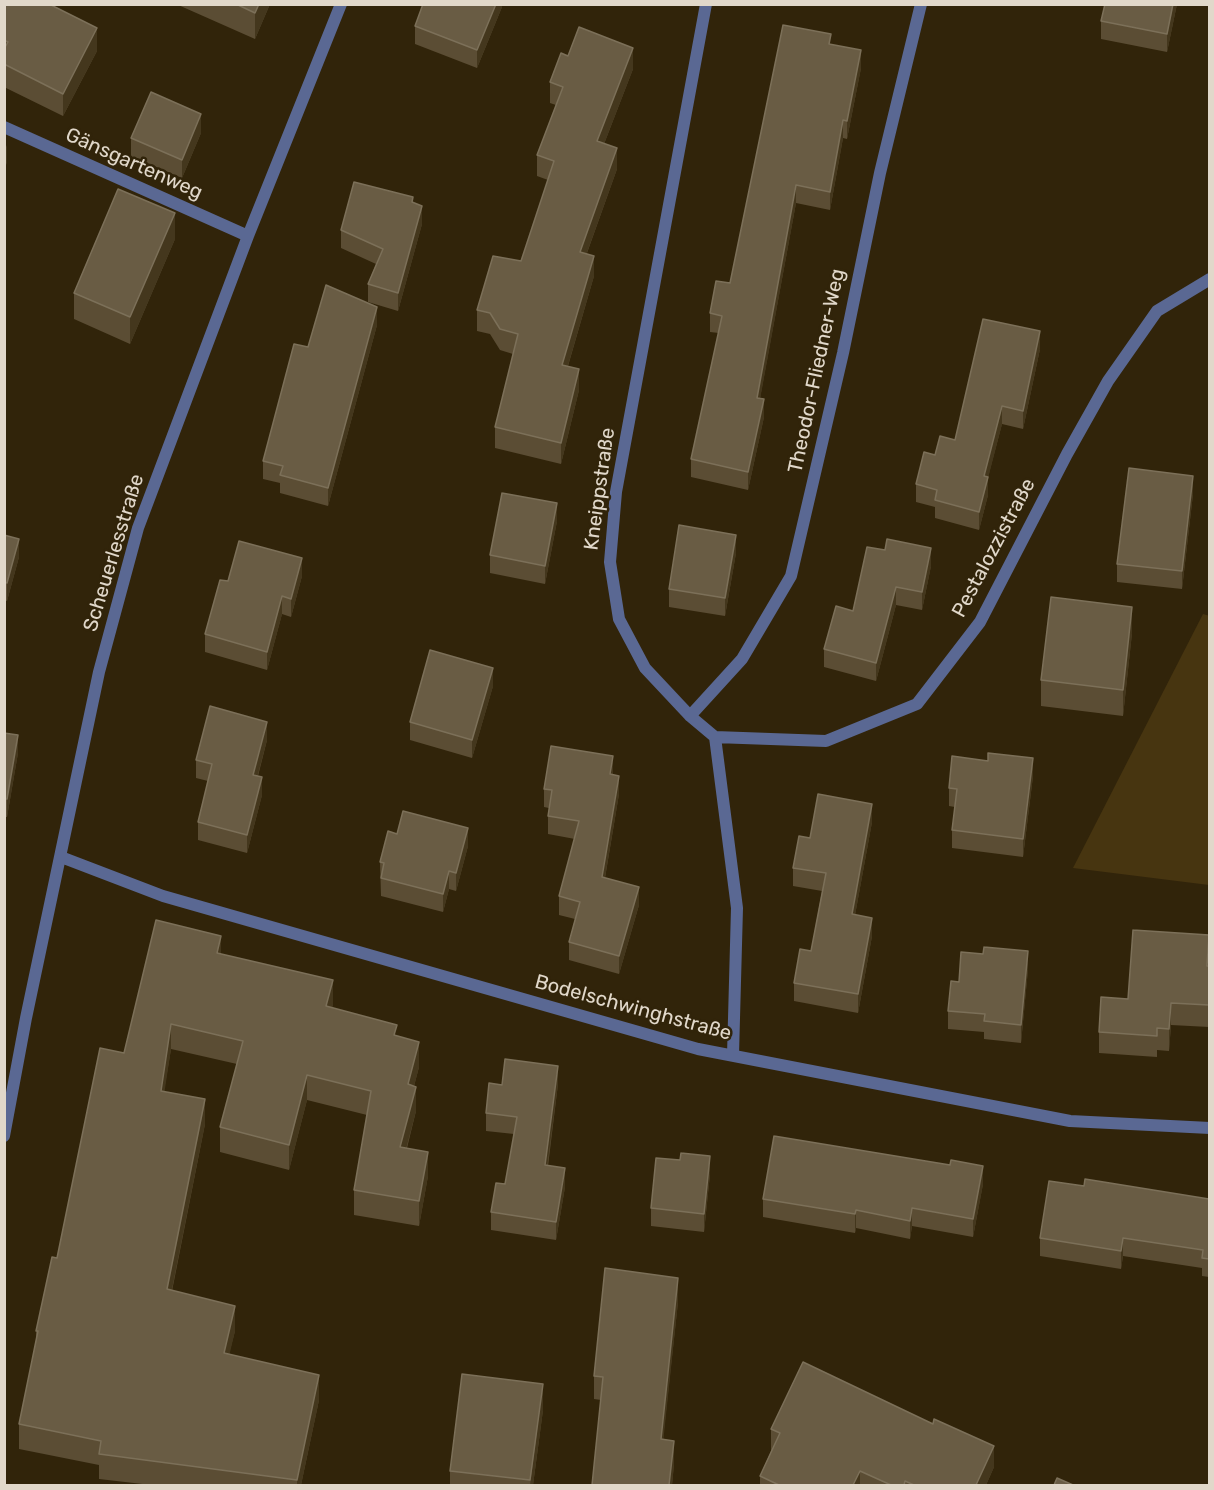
<!DOCTYPE html>
<meta charset="utf-8">
<style>
body{margin:0}
#map{position:relative;width:1214px;height:1490px;overflow:hidden;background:#31240a;font-family:Rubik,sans-serif}
canvas{display:block}
.frame{position:absolute;inset:0;border:6px solid #e1d8ca;pointer-events:none}
</style>
<div id="map">
<canvas width="1214" height="1490"></canvas>
<div class="frame"></div>
</div>
<script>
const ctx = document.querySelector('canvas').getContext('2d');
ctx.lineJoin = 'round';
function paint(path, color) { ctx.fillStyle = color; ctx.fill(path, 'evenodd'); }
const toPath = rows => new Path2D(rows.map(r => 'M' + r).join(''));
function stroke(path, color, width, dash) { ctx.strokeStyle = color; ctx.lineWidth = width; ctx.lineCap = dash ? 'butt' : 'round'; ctx.setLineDash(dash || []); ctx.stroke(path); }
function label(font, color, halo, rows, align = 'center') {
  ctx.font = font + ' Rubik,sans-serif'; ctx.lineWidth = 5; ctx.setLineDash([]); ctx.textBaseline = 'middle'; ctx.strokeStyle = halo; ctx.fillStyle = color; for (const [text, x, y, turn = 0] of rows) {
    ctx.save(); ctx.translate(x, y); ctx.rotate((+turn || 0) * Math.PI / 180); ctx.textAlign = isNaN(turn) ? turn : align; if (halo) ctx.strokeText(text, 0, 0); ctx.fillText(text, 0, 0); ctx.restore();
  }
}
const green = toPath([
 [1203,614,1210,616,1209,885,1073,868]
]);
const minor = toPath([
 [706,4,616,492,610,562,619,619,645,668,690,716,715,737,737,908,733,1055],
 [4,127,248,236],
 [690,716,742,659,791,576,843,353,880,173,921,4],
 [715,737,826,741,917,704,980,622,1067,454,1108,381,1157,311,1210,279],
 [61,857,163,896,698,1049,1070,1121,1210,1128],
 [4,1136,26,1018,99,672,138,528,248,236,341,4]
]);
const wall = toPath([
 [4,4,97,51,63,116,4,87],
 [176,4,270,4,255,39],
 [502,4,502,7,477,68,415,44,415,26],
 [1105,4,1177,4,1167,52,1101,39,1101,21],
 [831,44,861,68,847,139,843,138,830,210,796,203,760,398,764,417,748,490,691,477,691,459,719,333,710,332,710,313,730,283],
 [568,56,633,69,604,144,617,169,587,253,594,276,568,366,579,390,561,464,495,448,495,427,513,354,500,350,490,334,477,331,477,310,521,261,548,180,537,176,537,155,556,105,550,103,550,82],
 [201,133,182,178,131,156,131,138],
 [413,203,422,224,398,311,368,302,368,284,376,264,341,248,341,230],
 [175,239,130,344,74,319,74,293],
 [377,325,328,506,280,493,280,483,263,479,263,461,308,347],
 [1040,349,1023,429,1002,424,988,477,988,495,979,530,935,518,935,507,916,502,916,484,935,455,955,440],
 [1193,494,1182,589,1117,582,1117,564],
 [557,521,545,584,490,573,490,555],
 [4,535,19,557,7,601,4,600],
 [736,553,725,616,669,607,669,589],
 [931,566,922,610,896,605,876,681,824,667,824,649,853,611],
 [302,576,291,617,282,614,267,670,205,652,205,634,228,581],
 [1132,633,1123,716,1041,706,1041,680],
 [493,686,472,758,410,740,410,722],
 [4,733,18,753,7,817,4,817],
 [267,740,258,776,262,795,247,853,198,840,198,822,208,781,196,778,196,760],
 [988,761,1033,776,1023,857,952,848,952,830,955,807,949,806,949,788],
 [613,775,619,794,605,878,639,905,619,974,569,960,569,942,575,919,559,915,559,896,575,839,548,834,548,816,549,808,544,807,544,789],
 [872,822,855,915,872,936,858,1013,794,1001,794,983,811,951,822,891,793,886,793,868,810,838],
 [397,834,468,846,456,891,449,889,443,912,381,896,380,862],
 [221,954,333,1005,332,1007,397,1036,419,1067,414,1086,416,1111,407,1148,428,1176,419,1226,354,1215,354,1190,367,1115,307,1100,289,1170,220,1152,220,1127,237,1064,171,1049,164,1091,205,1124,172,1291,235,1331,229,1354,319,1400,301,1485,151,1485,99,1479,99,1465,19,1449,19,1424,36,1344,36,1331,57,1258,124,1053],
 [1209,957,1209,1027,1171,1025,1169,1051,1157,1050,1157,1057,1099,1053,1099,1032,1128,999],
 [1028,969,1021,1043,984,1039,984,1032,948,1029,948,1011,959,982],
 [558,1084,548,1166,565,1187,556,1240,491,1230,491,1212,505,1184,514,1134,486,1131,486,1113,502,1085],
 [710,1174,704,1232,651,1226,651,1208],
 [983,1184,973,1237,912,1226,910,1239,856,1228,855,1233,763,1217,763,1199],
 [1084,1186,1209,1199,1209,1277,1202,1276,1202,1268,1123,1256,1121,1269,1040,1256,1040,1238],
 [678,1302,663,1439,674,1464,672,1485,592,1485,601,1400,594,1399,594,1376],
 [543,1410,533,1485,450,1485,450,1471],
 [771,1429,994,1467,986,1485,760,1485,760,1476,771,1451]
]);
const shadedWall = toPath([
 [259,4,270,4,255,39,255,13],
 [496,4,502,4,502,7,477,68,477,50],
 [1173,4,1177,4,1167,52,1167,34],
 [97,28,97,51,63,116,63,94],
 [633,48,633,69,597,162,597,141],
 [861,50,861,68,847,139,847,121],
 [201,114,201,133,182,178,182,160],
 [843,120,843,138,830,210,830,192],
 [7,145,7,163,4,169,4,151],
 [617,148,617,169,580,272,580,252],
 [796,185,796,203,757,416,757,398],
 [422,206,422,224,398,311,398,293],
 [175,213,175,239,130,344,130,317],
 [594,256,594,276,562,386,562,365],
 [377,307,377,325,328,506,328,488],
 [1040,331,1040,349,1023,429,1023,411],
 [579,369,579,390,561,464,561,443],
 [764,399,764,417,748,490,748,472],
 [1002,406,1002,424,984,494,984,476],
 [1193,476,1193,494,1182,589,1182,571],
 [988,477,988,495,979,530,979,512],
 [557,503,557,521,545,584,545,566],
 [736,535,736,553,725,616,725,598],
 [19,539,19,557,7,601,7,583],
 [931,548,931,566,922,610,922,592],
 [302,558,302,576,291,617,291,599],
 [896,587,896,605,876,681,876,663],
 [282,596,282,614,267,670,267,652],
 [1132,607,1132,633,1123,716,1123,690],
 [493,668,493,686,472,758,472,740],
 [267,722,267,740,253,793,253,775],
 [18,735,18,753,7,817,7,799],
 [613,756,613,774,610,792,610,774],
 [1033,758,1033,776,1023,857,1023,839],
 [619,776,619,794,602,895,602,877],
 [262,777,262,795,247,853,247,835],
 [872,804,872,822,852,932,852,914],
 [468,828,468,846,456,891,456,873],
 [449,871,449,889,443,912,443,894],
 [639,887,639,905,619,974,619,956],
 [872,918,872,936,858,1013,858,994],
 [1209,935,1209,957,1207,988,1207,966],
 [221,936,221,960,217,953],
 [1028,951,1028,969,1021,1043,1021,1025],
 [333,980,333,1005,326,1031,326,1006],
 [1171,1003,1171,1025,1169,1051,1169,1029],
 [171,1024,171,1049,161,1115,161,1091],
 [419,1042,419,1067,408,1109,408,1084],
 [558,1066,558,1084,545,1183,545,1165],
 [307,1075,307,1100,289,1170,289,1145],
 [416,1087,416,1111,400,1172,400,1147],
 [205,1099,205,1124,167,1314,167,1289],
 [428,1152,428,1176,419,1226,419,1201],
 [710,1156,710,1174,704,1232,704,1214],
 [983,1166,983,1184,973,1237,973,1219],
 [565,1168,565,1187,556,1240,556,1222],
 [912,1208,912,1226,910,1239,910,1221],
 [856,1210,856,1228,855,1233,855,1214],
 [1123,1238,1123,1256,1121,1269,1121,1251],
 [678,1278,678,1302,661,1462,661,1439],
 [235,1306,235,1331,224,1378,224,1353],
 [319,1375,319,1400,301,1485,297,1485,297,1480],
 [543,1384,543,1410,533,1485,530,1485],
 [674,1441,674,1464,672,1485,669,1485],
 [994,1446,994,1467,986,1485,976,1485],
 [860,1471,860,1485,853,1485]
]);
const building = toPath([
 [4,4,49,4,97,28,63,94,4,64,4,49,8,42,4,40,4,4],
 [236,4,259,4,255,13,236,4],
 [423,4,496,4,477,50,415,26,423,4],
 [1105,4,1173,4,1167,34,1101,21,1105,4],
 [783,25,831,34,829,44,861,50,847,121,843,120,830,192,796,185,757,398,764,399,748,472,691,459,722,316,710,313,716,281,730,283,783,25],
 [579,27,633,48,597,141,617,148,580,252,594,256,562,365,579,369,561,443,495,427,518,334,500,329,490,313,477,310,493,256,521,261,554,161,537,155,563,87,550,82,561,53,568,56,579,27],
 [151,92,201,114,182,160,131,138,151,92],
 [354,182,413,197,412,202,422,206,398,293,368,284,383,249,341,230,354,182],
 [118,189,175,213,130,317,74,293,118,189],
 [326,285,377,307,328,488,280,475,283,466,263,461,294,344,308,347,326,285],
 [983,319,1040,331,1023,411,1002,406,984,476,988,477,979,512,935,500,937,490,916,484,924,452,935,455,940,436,955,440,983,319],
 [1129,468,1193,476,1182,571,1117,564,1129,468],
 [502,493,557,503,545,566,490,555,502,493],
 [679,525,736,535,725,598,669,589,679,525],
 [4,535,19,539,7,583,4,582,4,535],
 [887,539,931,548,922,592,896,587,876,663,824,649,836,606,853,611,867,547,885,550,887,539],
 [239,541,302,558,291,599,282,596,267,652,205,634,220,580,228,581,239,541],
 [1051,597,1132,607,1123,690,1041,680,1051,597],
 [430,650,493,668,472,740,410,722,430,650],
 [210,706,267,722,253,775,262,777,247,835,198,822,212,764,196,760,210,706],
 [4,733,18,735,7,799,4,799,4,733],
 [551,746,613,756,610,774,619,776,602,877,639,887,619,956,569,942,580,902,559,896,579,821,548,816,552,790,544,789,551,746],
 [988,753,1033,758,1023,839,952,830,957,789,949,788,952,756,988,761,988,753],
 [818,794,872,804,852,914,872,918,858,994,794,983,800,949,811,951,826,873,793,868,799,836,810,838,818,794],
 [403,811,468,828,456,873,449,871,443,894,381,878,384,863,380,862,388,831,397,834,403,811],
 [156,920,221,936,217,953,333,980,326,1006,397,1025,394,1035,419,1042,408,1084,416,1087,400,1147,428,1152,419,1201,354,1190,371,1091,307,1075,289,1145,220,1127,243,1041,171,1024,161,1091,205,1099,167,1289,235,1306,224,1353,319,1375,297,1480,99,1454,101,1441,19,1424,38,1331,36,1331,52,1257,57,1258,100,1048,124,1053,156,920],
 [1133,930,1209,935,1207,966,1209,966,1209,1005,1171,1003,1169,1029,1157,1028,1157,1036,1099,1032,1101,997,1128,999,1133,930],
 [984,947,1028,951,1021,1025,984,1021,985,1014,948,1011,951,981,959,982,961,952,983,954,984,947],
 [505,1059,558,1066,545,1165,565,1168,556,1222,491,1212,496,1183,505,1184,517,1117,486,1113,489,1083,502,1085,505,1059],
 [774,1136,950,1165,951,1160,983,1166,973,1219,912,1208,910,1221,856,1210,855,1214,763,1199,774,1136],
 [681,1153,710,1156,704,1214,651,1208,656,1158,680,1160,681,1153],
 [1085,1179,1209,1199,1209,1259,1202,1258,1203,1250,1123,1238,1121,1251,1040,1238,1049,1181,1084,1186,1085,1179],
 [605,1268,678,1278,661,1439,674,1441,669,1485,592,1485,603,1377,594,1376,605,1268],
 [803,1362,933,1424,934,1419,994,1446,976,1485,914,1485,905,1481,904,1485,891,1485,860,1471,853,1485,779,1485,760,1476,780,1433,771,1429,803,1362],
 [462,1374,543,1384,530,1480,450,1471,462,1374],
 [1057,1478,1073,1485,1054,1485,1057,1478]
]);
const streetNames = [
 ["Gänsgartenweg",134,164,24],
 ["Theodor-Fliedner-Weg",817,371,-78],
 ["Kneippstraße",600,489,-82],
 ["Pestalozzistraße",994,548,-62],
 ["Scheuerlesstraße",114,553,-73],
 ["Bodelschwinghstraße",633,1008,15]
];
paint(green, '#473510');
stroke(minor, '#5a6893', 12);
paint(wall, '#5b4d34');
paint(shadedWall, '#44371d');
paint(building, '#695c44');
stroke(building, '#7c7059', 1.5);
label('20px', '#e1d8ca', '#31240a', streetNames);
</script>
